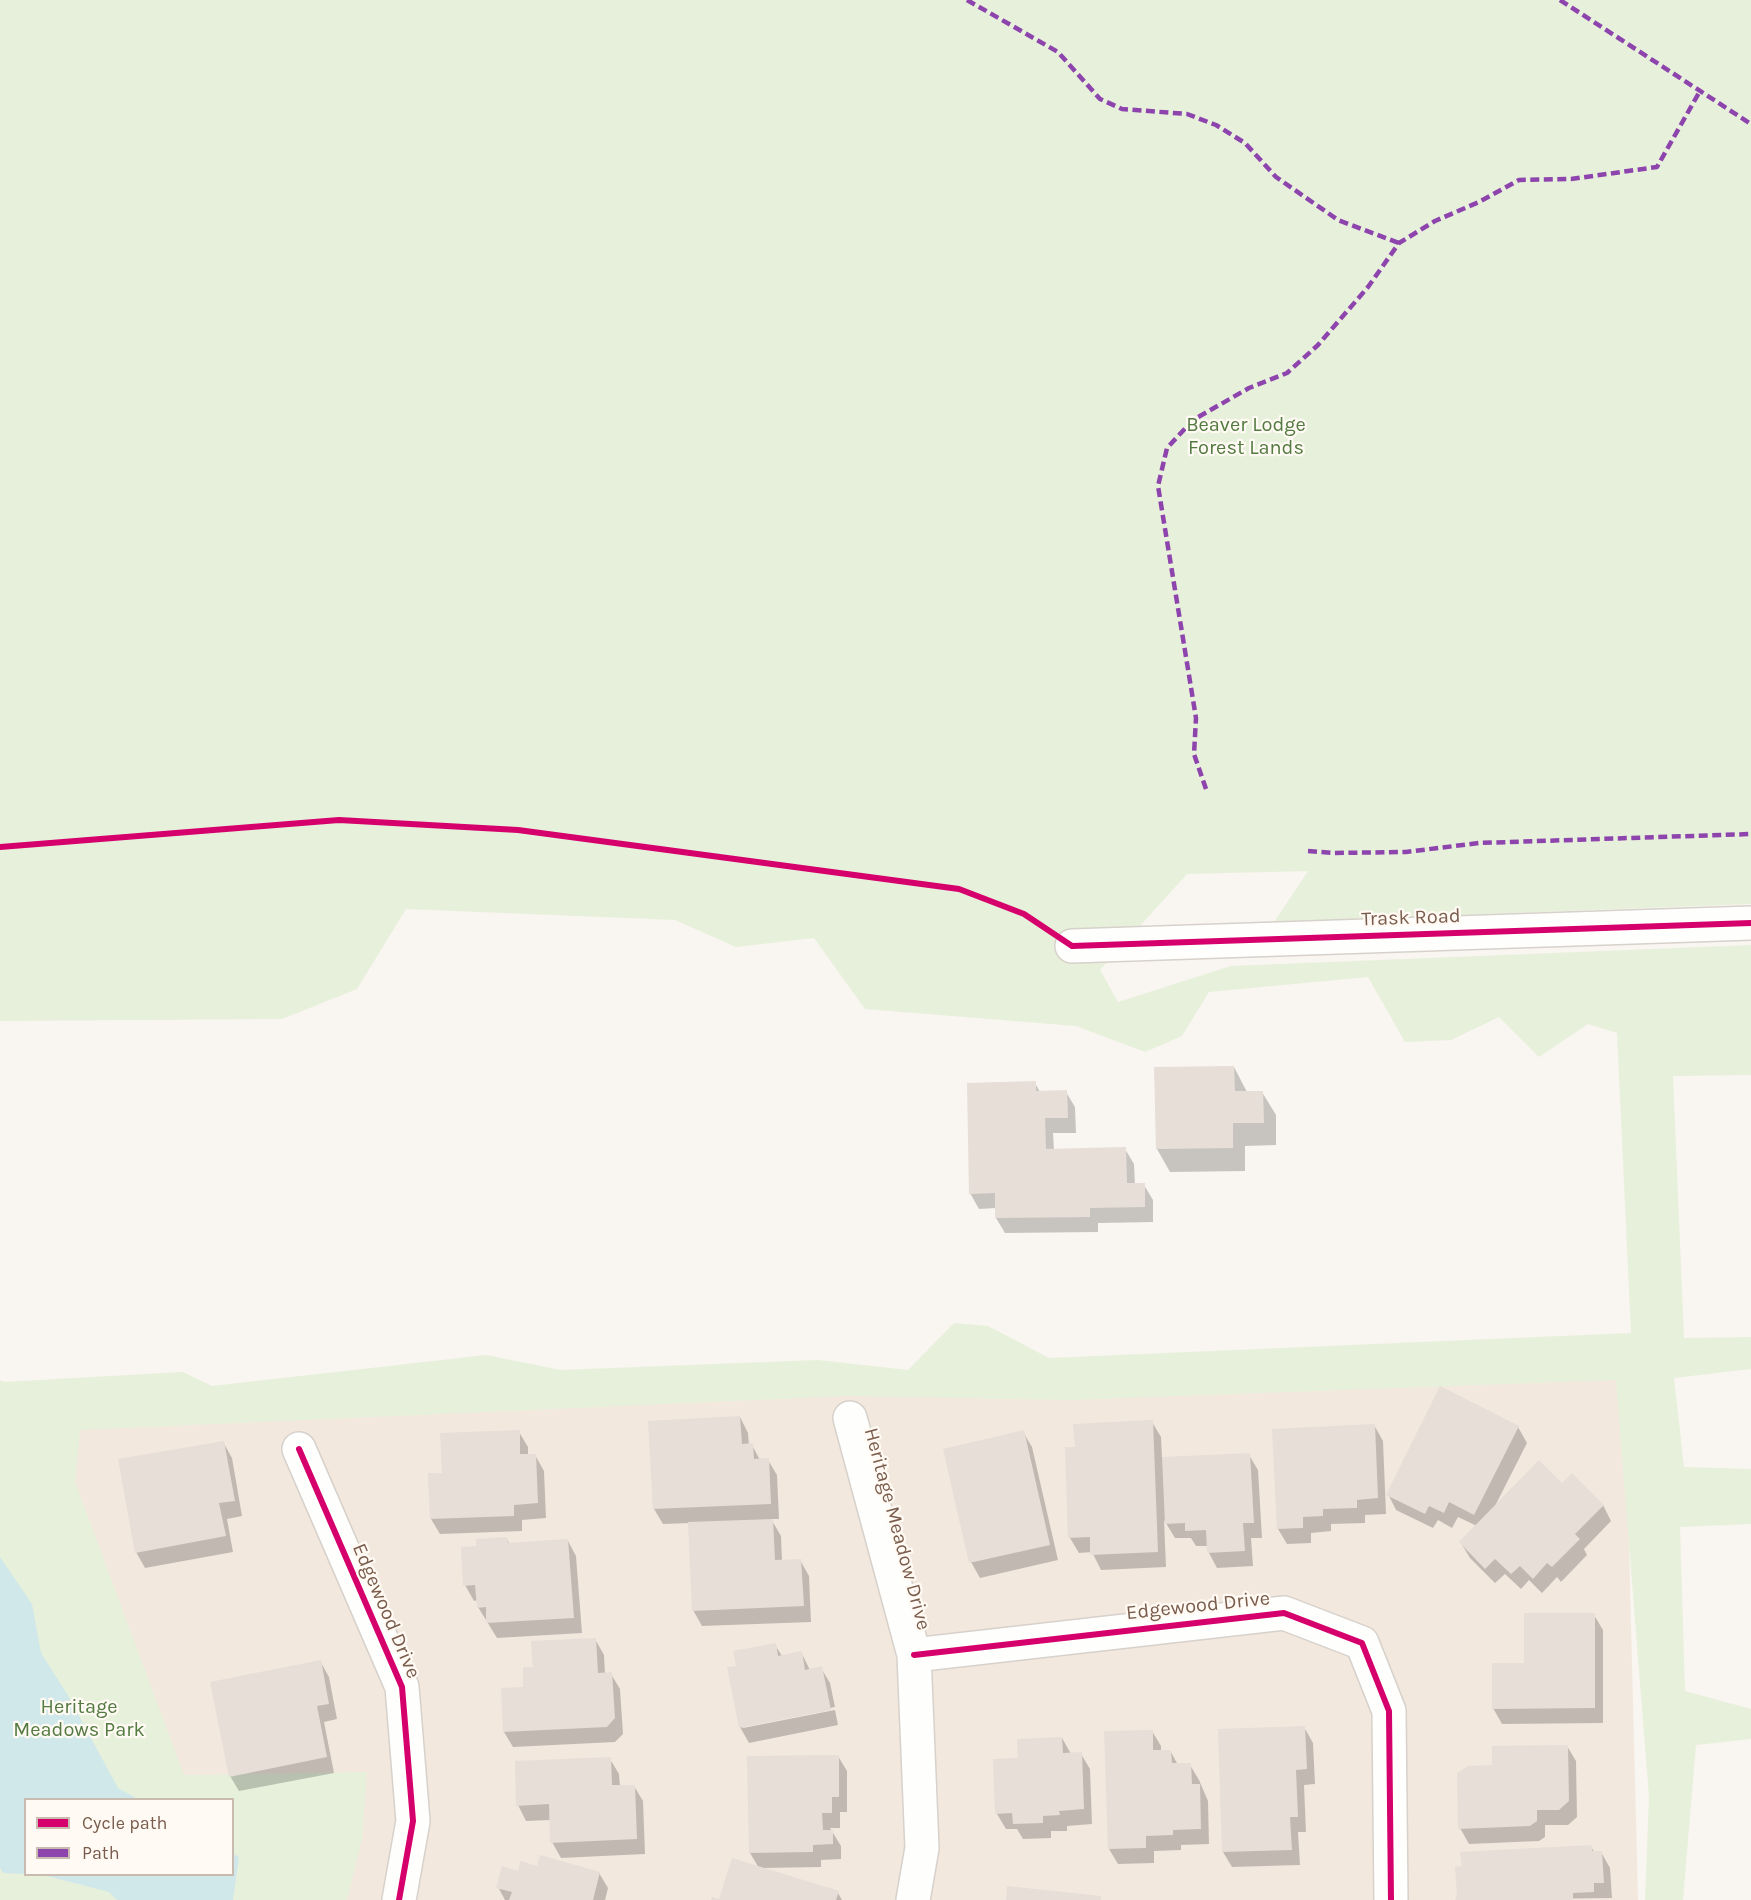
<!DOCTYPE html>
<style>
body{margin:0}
#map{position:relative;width:1751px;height:1900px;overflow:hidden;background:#f9f5f0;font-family:Karla,sans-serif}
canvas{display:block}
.legend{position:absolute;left:24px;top:1798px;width:210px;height:78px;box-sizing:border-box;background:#fffaf3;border:2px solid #cabbb1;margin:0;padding:8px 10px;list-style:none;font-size:18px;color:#7a5c4d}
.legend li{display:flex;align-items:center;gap:12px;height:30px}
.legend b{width:30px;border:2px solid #cabbb1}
</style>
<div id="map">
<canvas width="1751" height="1900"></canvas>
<ul class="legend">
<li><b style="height:8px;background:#d6006c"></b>Cycle path</li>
<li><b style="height:8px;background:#8e44ad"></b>Path</li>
</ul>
</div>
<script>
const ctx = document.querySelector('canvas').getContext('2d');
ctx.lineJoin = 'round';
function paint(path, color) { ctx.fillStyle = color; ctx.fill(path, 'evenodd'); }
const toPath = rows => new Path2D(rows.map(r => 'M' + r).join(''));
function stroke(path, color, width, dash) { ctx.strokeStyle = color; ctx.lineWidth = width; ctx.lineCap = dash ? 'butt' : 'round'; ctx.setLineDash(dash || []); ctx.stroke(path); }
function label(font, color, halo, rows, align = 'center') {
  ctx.font = font + ' Karla,sans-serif'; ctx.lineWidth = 4.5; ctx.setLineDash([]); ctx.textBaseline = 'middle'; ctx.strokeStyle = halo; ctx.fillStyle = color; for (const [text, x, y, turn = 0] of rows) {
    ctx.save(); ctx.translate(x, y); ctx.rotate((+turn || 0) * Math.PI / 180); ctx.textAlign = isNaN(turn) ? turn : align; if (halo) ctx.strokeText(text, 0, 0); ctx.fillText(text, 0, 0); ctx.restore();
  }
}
const residential = toPath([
 [1624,1348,1638,1900,0,1900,0,1427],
 [26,1800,232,1800,232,1874,26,1874]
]);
const green = toPath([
 [0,0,1751,0,1751,904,1274,922,1308,871,1187,874,1100,970,1118,1002,1231,966,1751,945,1751,1075,1673,1076,1684,1338,1751,1337,1751,1369,1674,1378,1684,1467,1751,1469,1751,1524,1680,1527,1685,1691,1751,1709,1751,1739,1696,1745,1683,1900,1645,1900,1649,1797,1616,1380,1070,1400,846,1396,80,1430,75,1482,184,1775,367,1772,362,1839,347,1900,0,1900,0,1380,4,1382,183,1372,212,1386,486,1355,561,1370,818,1360,908,1370,954,1323,988,1326,1049,1358,1631,1333,1617,1033,1588,1024,1539,1057,1499,1017,1451,1040,1405,1042,1368,977,1209,992,1182,1036,1145,1052,1076,1026,865,1009,814,938,736,947,675,920,406,909,357,989,282,1019,0,1021],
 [26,1800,232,1800,232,1874,26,1874]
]);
const water = toPath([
 [0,1557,32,1604,41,1653,67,1694,118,1788,138,1799,26,1800,25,1874,3,1873,0,1868],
 [233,1854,239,1857,233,1900,117,1900,109,1892,43,1875,232,1874]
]);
const shadow = toPath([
 [1234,1067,1247,1092,1262,1092,1276,1115,1276,1145,1245,1146,1245,1171,1170,1172,1157,1149],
 [1035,1083,1040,1092,1066,1092,1075,1107,1076,1133,1053,1133,1054,1150,1125,1149,1134,1164,1135,1185,1144,1185,1153,1200,1153,1222,1098,1223,1098,1232,1005,1233,996,1218,996,1208,979,1209,970,1193],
 [740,1417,748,1433,749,1445,752,1445,760,1460,768,1460,777,1475,779,1519,771,1519,781,1536,782,1561,800,1560,809,1576,811,1622,702,1626,693,1610,690,1523,663,1524,654,1509,650,1422],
 [1152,1422,1161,1437,1162,1458,1249,1455,1258,1470,1262,1538,1251,1538,1253,1566,1217,1568,1209,1553,1208,1546,1196,1546,1191,1538,1175,1538,1164,1520,1166,1567,1101,1570,1092,1552,1079,1553,1070,1538,1076,1448],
 [1374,1425,1383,1441,1386,1514,1365,1515,1365,1523,1331,1524,1331,1531,1311,1533,1311,1543,1287,1544,1278,1529,1273,1430],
 [1518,1427,1527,1443,1494,1508,1562,1485,1603,1505,1611,1521,1584,1549,1587,1555,1561,1582,1557,1577,1542,1593,1529,1580,1521,1589,1505,1574,1495,1583,1470,1558,1461,1543,1477,1526,1458,1517,1452,1528,1438,1520,1433,1528,1396,1510,1388,1494],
 [519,1432,528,1447,528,1456,535,1455,544,1471,546,1518,522,1520,522,1531,440,1534,431,1519,443,1474],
 [1023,1432,1032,1447,1058,1560,980,1578,971,1562],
 [223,1442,232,1458,242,1516,227,1519,233,1552,145,1568,136,1552],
 [507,1539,510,1545,568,1541,576,1556,582,1633,497,1638,478,1607,478,1600,474,1601,465,1585,477,1547],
 [1594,1615,1603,1630,1603,1723,1502,1724,1493,1708,1526,1665],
 [595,1639,604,1655,605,1674,611,1674,620,1689,623,1734,615,1742,513,1747,504,1732,534,1668],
 [775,1645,782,1656,801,1652,810,1670,821,1668,830,1683,835,1707,743,1725,743,1728,835,1710,838,1725,749,1743,740,1727,738,1667],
 [320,1661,329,1677,337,1719,324,1722,334,1773,239,1791,230,1776],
 [1304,1727,1313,1743,1315,1784,1304,1785,1306,1832,1298,1832,1300,1865,1232,1867,1223,1852],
 [1152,1731,1161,1746,1161,1752,1171,1752,1178,1765,1190,1765,1199,1780,1208,1801,1209,1844,1181,1845,1181,1850,1154,1851,1154,1863,1118,1864,1109,1849],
 [1062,1738,1071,1754,1081,1754,1090,1769,1092,1824,1067,1826,1067,1831,1051,1831,1051,1838,1023,1839,1017,1829,1006,1829,997,1814,1020,1759],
 [1567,1746,1576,1761,1577,1817,1568,1825,1545,1825,1545,1837,1539,1841,1469,1844,1460,1828,1494,1766],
 [838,1756,847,1771,847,1812,840,1812,840,1828,830,1828,841,1846,841,1859,821,1860,821,1867,762,1868,838,1893,842,1900,720,1900,759,1868,750,1853],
 [610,1759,619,1774,620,1787,634,1786,643,1801,645,1854,561,1858,552,1842,551,1820,526,1821,518,1805],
 [1591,1847,1595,1853,1601,1852,1610,1868,1612,1898,1456,1900],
 [538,1868,599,1873,608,1888,605,1900,505,1900,498,1887,519,1873]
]);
const building = toPath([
 [1234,1066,1235,1091,1263,1091,1264,1123,1233,1123,1233,1148,1156,1149,1154,1067],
 [1036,1081,1036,1091,1067,1090,1068,1118,1045,1118,1046,1149,1126,1147,1127,1183,1145,1183,1145,1207,1090,1208,1090,1217,995,1218,995,1193,969,1194,967,1083],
 [1440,1386,1519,1426,1474,1515,1449,1502,1444,1513,1429,1506,1425,1514,1386,1495],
 [740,1416,742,1444,753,1443,754,1459,769,1458,771,1504,653,1509,648,1421],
 [1153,1420,1158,1552,1090,1555,1090,1537,1068,1538,1065,1447,1075,1447,1073,1424],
 [1375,1424,1378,1498,1357,1500,1357,1508,1323,1509,1323,1516,1303,1517,1303,1528,1277,1529,1272,1429],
 [520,1430,520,1454,536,1454,538,1503,514,1505,514,1516,430,1519,428,1473,442,1473,440,1433],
 [1024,1430,1050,1545,969,1563,943,1449],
 [224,1441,235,1501,219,1503,226,1536,135,1553,118,1459],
 [1250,1453,1254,1523,1243,1523,1245,1551,1207,1553,1206,1530,1185,1531,1185,1523,1165,1524,1162,1457],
 [1539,1460,1562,1483,1572,1473,1604,1505,1575,1534,1580,1539,1552,1567,1547,1563,1533,1579,1520,1566,1511,1574,1495,1559,1485,1569,1459,1542],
 [773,1519,775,1560,801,1559,804,1606,692,1611,688,1522],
 [507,1537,508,1543,568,1539,574,1618,486,1623,486,1607,477,1608,475,1585,463,1586,461,1547,476,1546,476,1539],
 [1524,1613,1595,1613,1595,1708,1492,1709,1492,1663,1524,1663],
 [596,1638,598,1673,612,1672,615,1718,607,1727,503,1732,501,1688,523,1687,523,1667,533,1667,531,1641],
 [776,1643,778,1656,802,1651,805,1670,822,1666,831,1710,739,1728,727,1667,736,1666,733,1651],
 [321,1660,329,1704,317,1706,327,1757,229,1777,210,1682],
 [1305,1726,1307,1769,1296,1770,1298,1817,1290,1817,1292,1850,1222,1852,1218,1729],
 [1153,1730,1153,1750,1171,1750,1172,1763,1191,1763,1192,1784,1200,1784,1201,1829,1173,1830,1173,1835,1146,1836,1146,1848,1108,1849,1104,1731],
 [1062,1737,1063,1753,1082,1752,1084,1809,1059,1811,1060,1815,1043,1816,1043,1823,1013,1824,1012,1813,995,1814,993,1759,1018,1758,1017,1739],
 [1568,1745,1569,1801,1559,1810,1537,1810,1537,1821,1530,1826,1458,1829,1457,1773,1468,1766,1492,1765,1492,1746],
 [839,1755,839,1797,832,1797,832,1813,822,1813,823,1830,833,1830,833,1844,813,1845,813,1852,749,1853,747,1756],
 [611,1757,612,1785,635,1785,637,1839,550,1843,549,1804,516,1806,515,1761],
 [1592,1845,1592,1851,1602,1851,1604,1883,1594,1883,1594,1892,1573,1893,1573,1900,1455,1900,1457,1896,1455,1867,1462,1866,1460,1852],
 [540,1855,600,1872,593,1900,509,1900,512,1892,496,1888,502,1866,518,1871,520,1861,537,1866],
 [732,1858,839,1891,836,1900,711,1900,712,1897,719,1899],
 [1007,1886,1101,1896,1101,1900,1006,1900]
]);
const minor = toPath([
 [1072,946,1751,923],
 [850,1418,914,1655,922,1848,913,1900],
 [299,1449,402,1687,413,1821,399,1900],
 [914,1655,1284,1613,1362,1643,1389,1711,1391,1900]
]);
const quiet = toPath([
 [967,0,1058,52,1100,99,1122,109,1187,114,1216,125,1245,143,1276,177,1338,220,1399,243],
 [1560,0,1751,124],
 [1206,789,1194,754,1196,718,1158,486,1167,448,1193,420,1249,388,1287,373,1318,345,1368,287,1399,243,1435,221,1479,202,1519,180,1571,179,1657,167,1700,91],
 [1308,851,1333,853,1406,852,1479,843,1751,834]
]);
const cycleway = toPath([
 [0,847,339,820,518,830,959,889,1024,914,1072,946,1751,923],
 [299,1449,402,1687,413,1821,399,1900],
 [914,1655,1284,1613,1362,1643,1389,1711,1391,1900]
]);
const parkNames = [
 ["Beaver Lodge",1246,425],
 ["Forest Lands",1246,448],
 ["Heritage",79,1707],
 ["Meadows Park",79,1730]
];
const streetNames = [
 ["Trask Road",1411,918,-2],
 ["Heritage Meadow Drive",897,1529,75],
 ["Edgewood Drive",1198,1606,-6],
 ["Edgewood Drive",386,1611,67]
];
paint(residential, '#f2e8de');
paint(green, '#e7f0db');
paint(water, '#d0e8ea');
paint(shadow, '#0003');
paint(building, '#e6ded7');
stroke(minor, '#d7d1cb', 36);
stroke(minor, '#fefefd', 33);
stroke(quiet, '#8e44ad', 4.5, [9, 4.5]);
stroke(cycleway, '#d6006c', 6);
label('20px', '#537a41', '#fffaf3', parkNames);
label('20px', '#7a5c4d', '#fffaf3', streetNames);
</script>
